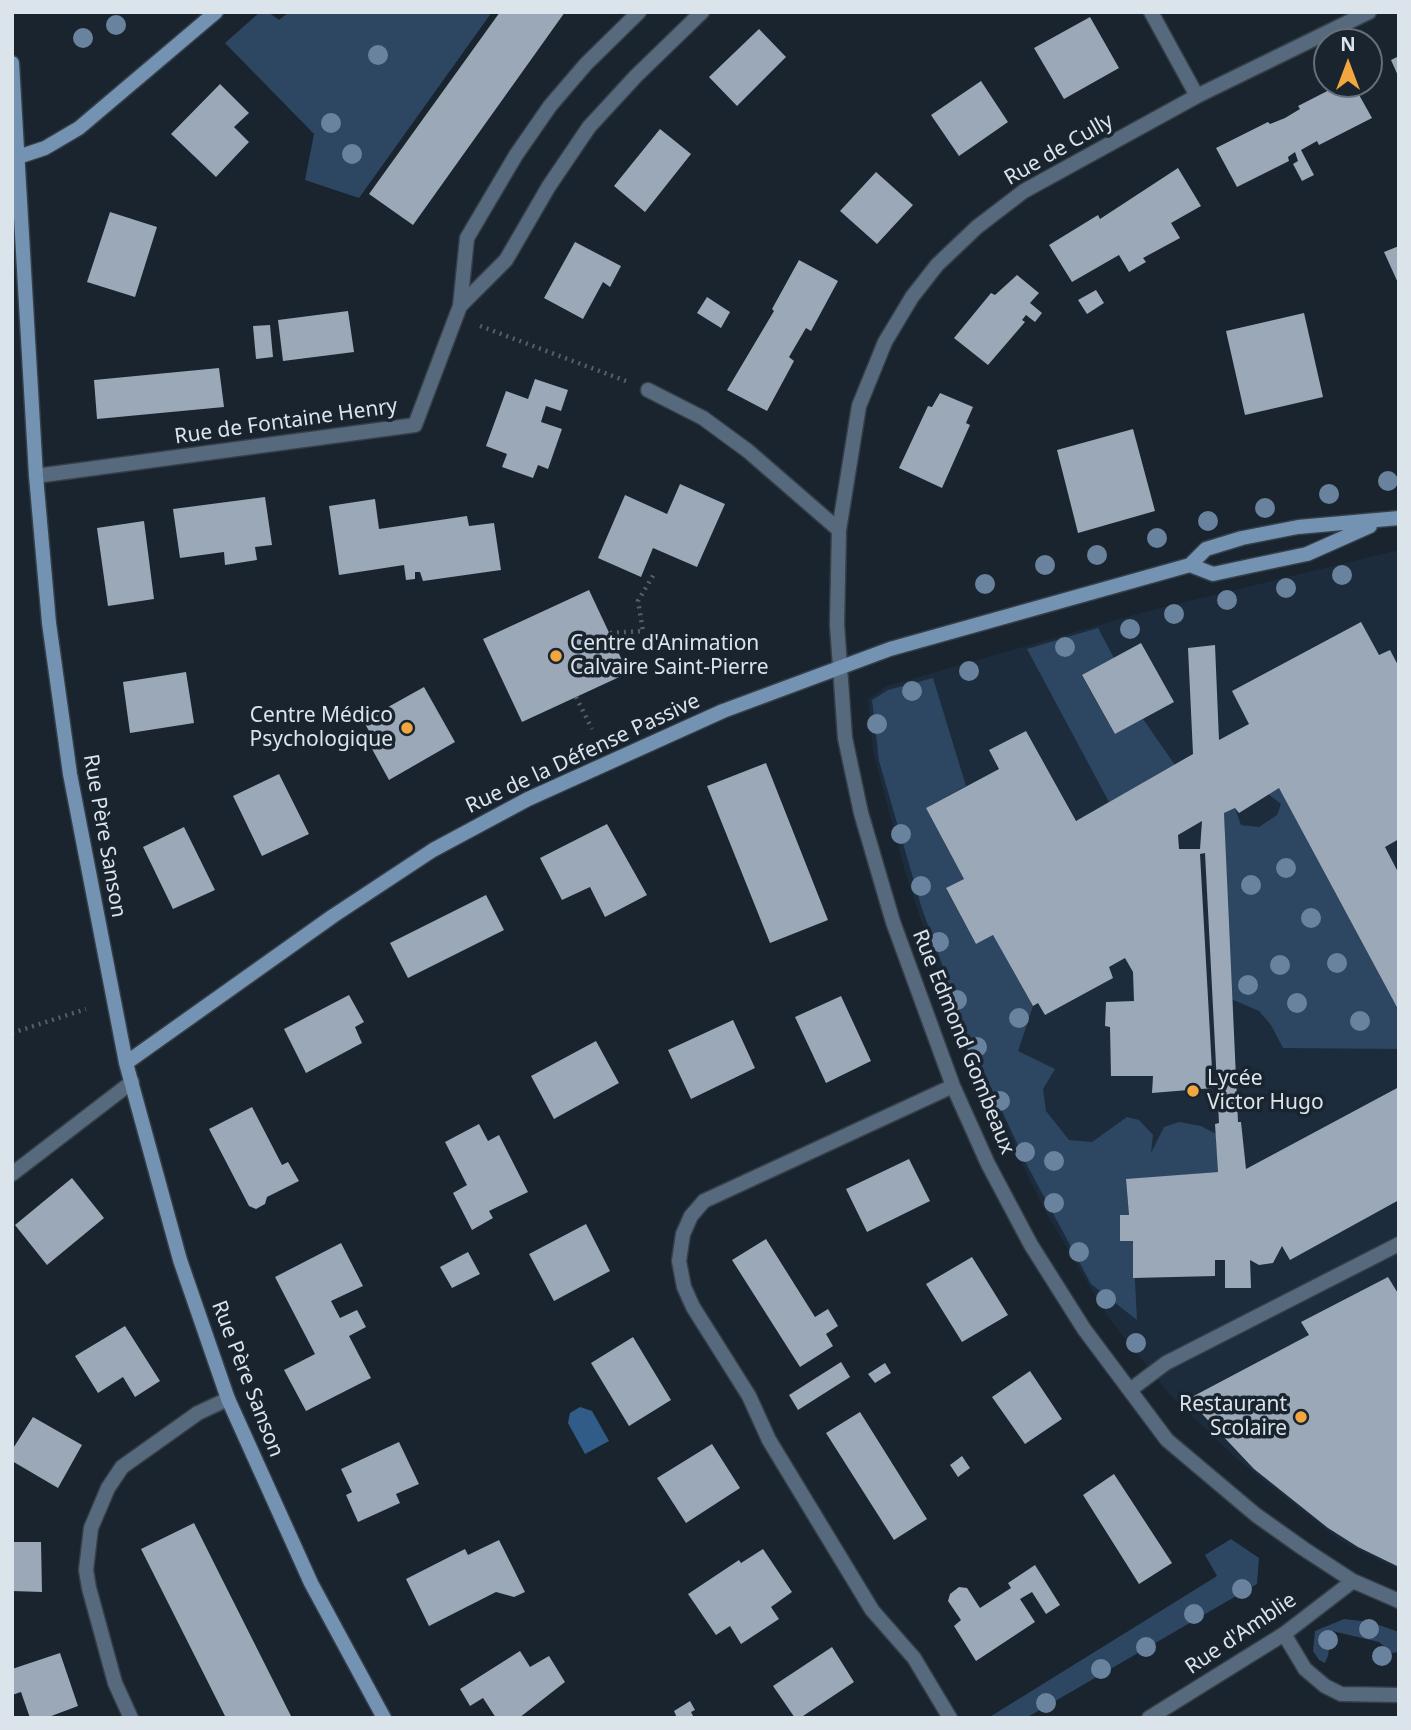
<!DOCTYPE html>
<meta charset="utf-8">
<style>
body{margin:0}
#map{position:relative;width:1411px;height:1730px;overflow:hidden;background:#19242f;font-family:"Noto Sans",sans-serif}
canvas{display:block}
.frame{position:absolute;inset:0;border:14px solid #dbe3eb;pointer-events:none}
.north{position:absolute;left:1313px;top:28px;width:70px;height:70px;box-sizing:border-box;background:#19242f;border:2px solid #67707a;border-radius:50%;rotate:0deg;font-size:19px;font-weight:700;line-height:28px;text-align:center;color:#dbe3eb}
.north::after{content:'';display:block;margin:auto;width:24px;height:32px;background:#f1a640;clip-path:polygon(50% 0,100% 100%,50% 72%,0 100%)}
</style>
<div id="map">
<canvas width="1411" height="1730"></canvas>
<div class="frame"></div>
<div class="north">N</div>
</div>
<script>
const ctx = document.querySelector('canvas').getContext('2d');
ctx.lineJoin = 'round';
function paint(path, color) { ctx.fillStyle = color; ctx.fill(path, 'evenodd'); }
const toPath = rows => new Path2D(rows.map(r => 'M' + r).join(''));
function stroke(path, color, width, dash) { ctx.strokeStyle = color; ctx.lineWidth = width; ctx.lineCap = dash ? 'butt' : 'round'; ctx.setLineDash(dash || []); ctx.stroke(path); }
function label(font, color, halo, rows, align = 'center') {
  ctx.font = font + ' "Noto Sans",sans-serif'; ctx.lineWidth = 7; ctx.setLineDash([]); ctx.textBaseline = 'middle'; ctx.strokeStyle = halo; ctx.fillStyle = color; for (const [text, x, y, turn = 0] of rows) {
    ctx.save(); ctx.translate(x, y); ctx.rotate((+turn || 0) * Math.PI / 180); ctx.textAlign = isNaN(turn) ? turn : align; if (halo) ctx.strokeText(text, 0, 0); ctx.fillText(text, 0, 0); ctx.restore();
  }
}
const built = toPath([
 [1399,550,1399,1570,1340,1540,1238,1460,1170,1395,1108,1317,1047,1214,1004,1128,935,963,904,868,873,751,868,699,887,686,1148,611]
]);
const green = toPath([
 [260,12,268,12,279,20,289,12,492,12,359,198,305,180,314,134,225,43],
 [1098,628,1114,658,1082,676,1115,734,1143,719,1175,765,1109,802,1027,649],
 [933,678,966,786,926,808,964,879,946,889,976,944,993,935,1033,1006,1018,1051,1055,1069,1043,1089,1046,1111,1069,1140,1092,1142,1127,1117,1139,1120,1153,1135,1151,1153,1164,1127,1179,1122,1201,1126,1216,1134,1218,1172,1126,1180,1129,1215,1120,1216,1120,1240,1133,1241,1137,1320,1091,1284,1028,1167,970,1042,922,909,879,761,872,700,888,690],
 [1279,788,1399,1011,1399,1049,1283,1048,1271,1025,1259,1011,1231,999,1224,813,1235,808,1241,825,1259,827,1277,815,1281,804,1267,793],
 [1231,1539,1259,1558,1257,1584,1026,1718,988,1718,1217,1576,1205,1555],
 [1344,1619,1370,1622,1399,1632,1399,1652,1392,1653,1379,1642,1332,1631,1328,1656,1325,1663,1319,1660,1313,1651,1315,1631]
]);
const water = toPath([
 [580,1407,592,1411,609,1441,585,1454,568,1423,570,1413]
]);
const building = toPath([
 [500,12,565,12,413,225,369,194],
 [1090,17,1119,68,1064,99,1034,48],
 [759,29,786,57,737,106,709,77],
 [1399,56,1399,78,1391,60],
 [981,81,1008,122,959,156,931,115],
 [220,84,249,113,234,127,249,142,216,177,171,134],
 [1341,84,1353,84,1372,118,1319,145,1317,141,1301,150,1314,175,1302,181,1293,164,1298,161,1295,152,1288,157,1289,161,1237,187,1216,148,1268,122,1270,124,1285,118,1300,109,1298,106],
 [660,129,691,154,645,212,614,186],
 [1178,168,1201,206,1171,223,1180,238,1143,258,1146,262,1129,272,1119,255,1072,282,1049,245,1098,215,1100,219],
 [876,172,913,205,877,244,840,211],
 [110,212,157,227,135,297,87,282],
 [575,242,621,266,610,287,603,282,583,319,544,298],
 [1399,246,1399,285,1384,252],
 [799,260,838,281,811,331,806,328,789,357,794,361,767,411,727,390,774,311,772,309],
 [1017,275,1039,293,1030,303,1042,313,1035,322,1026,315,1022,320,1025,322,988,365,954,338,991,293,995,295],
 [1096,290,1104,303,1087,314,1078,300],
 [707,297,730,312,721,328,697,313],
 [348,311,354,352,283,361,278,320],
 [1304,313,1323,397,1245,415,1226,331],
 [270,325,273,357,256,359,253,326],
 [219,368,224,407,97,419,94,380],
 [535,379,568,390,561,411,546,406,541,422,562,429,548,469,538,465,533,478,502,467,507,454,486,446,506,391,528,399],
 [940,393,973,407,966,423,970,425,942,488,899,468,928,406,932,407],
 [1133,429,1155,511,1078,533,1057,450],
 [680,484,725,504,697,567,653,548,641,577,598,558,625,495,667,514],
 [265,497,272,545,255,547,257,560,225,565,224,552,180,558,173,509],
 [375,499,379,529,467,516,469,526,494,523,501,570,423,581,420,572,415,572,415,579,406,580,404,565,339,575,329,506],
 [144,521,154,599,108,606,97,528],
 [589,590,628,673,522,722,483,639],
 [1361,622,1379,655,1390,650,1399,667,1399,839,1385,847,1399,874,1399,1011,1279,788,1239,813,1235,808,1224,813,1238,1122,1241,1122,1246,1169,1399,1087,1399,1200,1290,1260,1282,1246,1273,1263,1259,1265,1250,1260,1251,1288,1225,1288,1225,1260,1215,1260,1215,1276,1133,1278,1133,1241,1120,1241,1120,1215,1129,1215,1126,1179,1218,1172,1215,1124,1219,1123,1205,853,1200,854,1213,1088,1152,1093,1153,1076,1111,1076,1110,1027,1105,1026,1106,1002,1134,1001,1133,972,1125,958,1109,967,1113,978,1045,1015,1038,1003,1033,1006,993,935,976,944,946,888,964,879,926,808,999,769,989,750,1026,731,1076,821,1193,754,1188,648,1215,645,1219,740,1249,724,1232,691],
 [1202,821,1200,849,1179,849,1178,835],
 [1141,643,1174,702,1115,734,1082,675],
 [186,672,194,723,130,733,123,682],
 [424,687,455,742,389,780,366,738,371,734,363,721],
 [766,763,828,920,770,943,707,786],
 [279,774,309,834,262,856,233,796],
 [607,824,647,895,605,917,590,887,562,900,540,858],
 [184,827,215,890,173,909,143,847],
 [486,895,504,930,408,978,390,943],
 [349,995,364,1022,355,1027,362,1043,306,1073,284,1029],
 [841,996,871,1061,826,1083,795,1017],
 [733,1020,755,1068,691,1099,668,1050],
 [596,1041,619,1083,554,1119,531,1076],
 [252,1107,282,1165,288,1162,299,1181,267,1197,265,1204,256,1209,249,1206,209,1129],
 [479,1124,488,1141,499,1135,528,1192,489,1211,493,1218,472,1230,453,1193,467,1185,445,1142],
 [909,1159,930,1201,867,1232,846,1189],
 [72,1178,104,1218,47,1265,15,1225],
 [586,1224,610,1271,554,1301,529,1254],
 [766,1239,815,1317,828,1309,838,1326,826,1334,833,1346,800,1367,732,1260],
 [341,1243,363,1286,331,1301,340,1318,357,1310,366,1327,349,1336,371,1378,306,1411,284,1370,315,1354,275,1277],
 [468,1252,480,1274,452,1288,440,1267],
 [972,1257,1008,1315,962,1342,926,1284],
 [1388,1277,1399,1295,1399,1567,1358,1547,1328,1528,1254,1469,1188,1399,1309,1335,1301,1322],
 [125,1326,160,1381,135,1397,123,1377,98,1393,75,1356],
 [633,1337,671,1400,629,1426,591,1363],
 [841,1362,850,1377,798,1410,789,1395],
 [885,1363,891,1373,875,1383,868,1374],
 [1030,1371,1062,1419,1025,1444,992,1397],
 [860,1412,927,1519,894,1540,826,1433],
 [33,1417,82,1445,58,1488,12,1461,12,1450],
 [399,1442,419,1484,396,1494,400,1503,358,1522,346,1495,352,1492,341,1469],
 [712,1444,740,1488,686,1523,657,1478],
 [962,1456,970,1468,958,1477,950,1465],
 [1114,1474,1172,1563,1139,1584,1083,1495],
 [194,1523,218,1571,292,1718,226,1718,141,1549],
 [499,1540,525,1592,514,1597,496,1592,429,1626,406,1579,465,1549,468,1555],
 [12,1542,41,1542,42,1592,12,1591],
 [763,1549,792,1592,771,1607,779,1619,741,1644,730,1626,716,1635,688,1594,739,1560,741,1563],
 [1035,1565,1060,1605,1046,1614,1032,1592,1020,1599,1035,1622,976,1661,954,1626,961,1620,948,1601,950,1594,959,1587,967,1588,980,1608,1011,1588,1008,1583],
 [832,1647,854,1682,800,1718,795,1718,773,1686],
 [520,1651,530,1667,549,1656,565,1682,519,1718,496,1718,483,1698,470,1706,460,1689],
 [60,1653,78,1706,46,1718,30,1718,21,1692,12,1695,12,1669],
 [690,1701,695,1710,691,1712,694,1718,677,1718,674,1711]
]);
const path = toPath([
 [480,326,626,381],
 [610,633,643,631,638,601,654,574],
 [576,697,592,729],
 [12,1033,86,1009]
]);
const lane = toPath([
 [1130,1390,1166,1363,1399,1244]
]);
const street = toPath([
 [1151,12,1197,96],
 [1369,12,1197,96,1024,191,977,227,937,265,912,297,885,342,859,406,839,530,837,624,845,738,861,813,893,922,953,1086,988,1164,1031,1245,1084,1329,1167,1440,1256,1515,1304,1549,1353,1581,1399,1601],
 [460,306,506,260,549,186,589,127,636,76,702,12],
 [648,390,703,418,748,451,839,530],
 [36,476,415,425,460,306,467,238,516,155,550,106,586,64,639,12],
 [12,1174,132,1082],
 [1284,1634,1305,1669,1325,1686,1341,1694,1399,1695],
 [131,1718,115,1683,89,1588,86,1570,91,1528,108,1488,122,1467,198,1413,228,1399],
 [950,1718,914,1658,872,1610,769,1440,749,1396,693,1307,684,1287,679,1261,683,1234,691,1216,704,1201,953,1086],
 [1149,1718,1284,1634,1353,1581]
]);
const secondary = toPath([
 [12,63,36,476,49,623,70,774,126,1063,180,1260,228,1399,311,1583,384,1718],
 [18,157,45,148,79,128,216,12],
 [1190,565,1213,574,1250,566,1307,554,1370,526],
 [126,1063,333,916,433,850,528,799,723,711,890,649,1190,565,1206,549,1242,538,1298,527,1399,518]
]);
const trees = [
 [116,25],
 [83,38],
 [378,55],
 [331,123],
 [352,154],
 [1388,481],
 [1329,494],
 [1265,508],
 [1208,521],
 [1157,538],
 [1097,555],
 [1045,565],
 [1342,575],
 [985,584],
 [1286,588],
 [1227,600],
 [1174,614],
 [1130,629],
 [1065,647],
 [969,671],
 [912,691],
 [877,724],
 [901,834],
 [1286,868],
 [1251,885],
 [921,886],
 [1311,918],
 [939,942],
 [1337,963],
 [1280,965],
 [1248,985],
 [957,1000],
 [1297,1003],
 [1019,1018],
 [1360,1021],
 [977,1047],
 [1000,1101],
 [1025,1152],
 [1054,1161],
 [1054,1203],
 [1079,1252],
 [1106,1299],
 [1136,1343],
 [1242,1589],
 [1194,1614],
 [1369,1629],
 [1328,1640],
 [1146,1647],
 [1382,1656],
 [1101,1669],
 [1046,1703]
];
const markers = [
 [556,656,7,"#f1a640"],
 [407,728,7,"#f1a640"],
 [1193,1091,7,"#f1a640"],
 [1301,1417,7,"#f1a640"]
];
const streetNames = [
 ["Rue de Cully",1059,150,-30],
 ["Rue de Fontaine Henry",286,422,-8],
 ["Rue de la Défense Passive",583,754,-25],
 ["Rue Père Sanson",104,836,80],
 ["Rue Edmond Gombeaux",963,1042,68],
 ["Rue Père Sanson",247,1379,69],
 ["Rue d'Amblie",1241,1634,-34]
];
const poiNames = [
 ["Centre d'Animation",570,644],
 ["Calvaire Saint-Pierre",570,668],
 ["Centre Médico",393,716,"right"],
 ["Psychologique",393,740,"right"],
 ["Lycée",1207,1079],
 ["Victor Hugo",1207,1103],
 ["Restaurant",1287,1405,"right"],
 ["Scolaire",1287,1429,"right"]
];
paint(built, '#1c2c3c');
paint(green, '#2d4661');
paint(water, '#315c87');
paint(building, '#9aa8b7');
stroke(lane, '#343f49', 17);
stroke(street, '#343f49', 17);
stroke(secondary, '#343f49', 17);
stroke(path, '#545f69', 4.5, [2, 5]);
stroke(lane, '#576a7d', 14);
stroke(street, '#576a7d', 14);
stroke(secondary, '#7492b1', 14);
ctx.fillStyle = '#69829d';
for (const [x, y] of trees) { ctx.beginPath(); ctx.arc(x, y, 10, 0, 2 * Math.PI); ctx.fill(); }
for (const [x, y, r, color] of markers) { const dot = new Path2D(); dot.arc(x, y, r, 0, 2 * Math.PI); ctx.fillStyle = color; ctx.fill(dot); stroke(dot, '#19242f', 2.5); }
label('21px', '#dbe3eb', '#19242f', streetNames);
label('21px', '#dbe3eb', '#19242f', poiNames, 'left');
</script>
